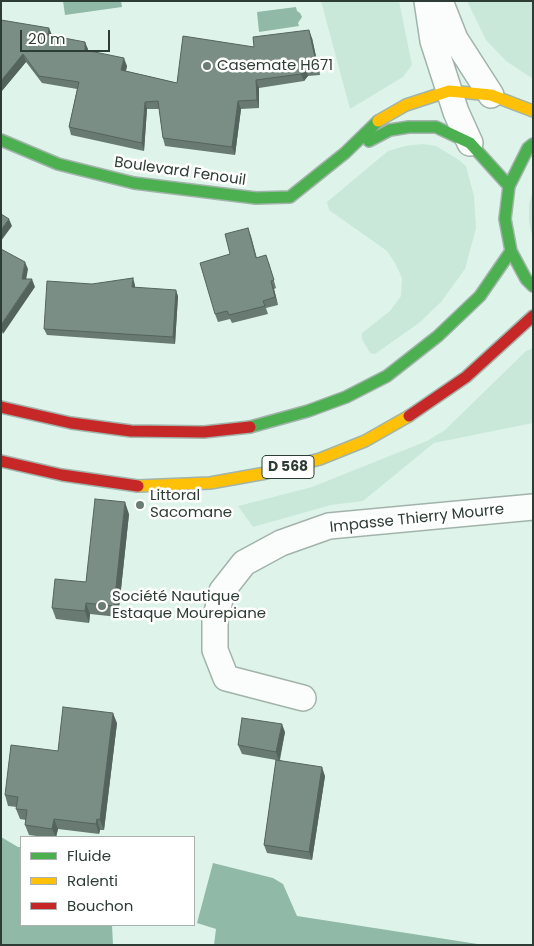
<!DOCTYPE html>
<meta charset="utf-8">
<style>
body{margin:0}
#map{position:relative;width:534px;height:946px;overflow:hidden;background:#def4ea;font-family:Poppins,sans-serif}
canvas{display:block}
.frame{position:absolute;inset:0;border:2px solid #2d3c35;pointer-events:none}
.legend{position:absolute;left:20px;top:836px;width:175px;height:90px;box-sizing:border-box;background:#fff;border:1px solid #abb1ae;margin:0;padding:6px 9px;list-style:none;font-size:15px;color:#2d3c35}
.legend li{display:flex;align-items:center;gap:10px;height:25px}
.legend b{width:25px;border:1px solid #abb1ae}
.scale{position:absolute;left:20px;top:30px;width:90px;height:22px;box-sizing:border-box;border:2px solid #2d3c35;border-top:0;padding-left:6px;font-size:15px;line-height:18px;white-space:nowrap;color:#2d3c35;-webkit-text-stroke:4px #fff;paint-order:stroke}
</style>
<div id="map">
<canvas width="534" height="946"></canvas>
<div class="frame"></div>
<ul class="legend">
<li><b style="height:6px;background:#4caf50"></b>Fluide</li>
<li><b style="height:6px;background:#ffc107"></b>Ralenti</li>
<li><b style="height:6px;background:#c62828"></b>Bouchon</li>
</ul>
<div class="scale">20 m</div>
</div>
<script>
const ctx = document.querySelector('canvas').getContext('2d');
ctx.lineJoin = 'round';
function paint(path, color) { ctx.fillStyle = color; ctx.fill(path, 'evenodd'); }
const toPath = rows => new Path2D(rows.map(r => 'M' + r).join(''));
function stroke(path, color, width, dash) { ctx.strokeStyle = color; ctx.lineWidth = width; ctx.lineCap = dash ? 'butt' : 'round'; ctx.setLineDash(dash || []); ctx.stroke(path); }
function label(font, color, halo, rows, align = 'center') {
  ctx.font = font + ' Poppins,sans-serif'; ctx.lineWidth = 5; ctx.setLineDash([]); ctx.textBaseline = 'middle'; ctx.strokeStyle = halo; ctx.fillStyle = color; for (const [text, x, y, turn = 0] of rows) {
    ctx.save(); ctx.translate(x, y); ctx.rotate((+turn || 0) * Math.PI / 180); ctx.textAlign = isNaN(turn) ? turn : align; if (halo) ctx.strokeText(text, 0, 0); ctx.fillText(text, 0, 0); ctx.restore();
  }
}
const green = toPath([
 [321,1,399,1,412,65,403,77,350,109],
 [467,1,533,1,533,79,506,61,486,40],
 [422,144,436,146,459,160,466,166,474,196,476,228,465,269,441,302,419,323,375,354,370,353,362,339,362,333,390,311,401,296,402,278,395,263,387,251,329,210,327,202,388,151,405,146],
 [533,190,533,240,529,221,529,205],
 [533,348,533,423,434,443,363,501,331,505,253,527,238,506,312,487,427,441,445,430,526,351]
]);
const water = toPath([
 [63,1,121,1,122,7,65,15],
 [296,7,297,11,300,13,302,17,298,23,299,26,259,32,257,12],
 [1,837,18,847,21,847,21,925,112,925,113,945,1,945],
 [213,863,273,878,283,884,297,916,484,945,214,945,216,929,197,923]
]);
const street = toPath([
 [427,1,433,41,456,112,470,143],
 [440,1,455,39,491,95],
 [303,698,226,678,215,650,215,621,222,591,244,563,281,543,329,526,533,507]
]);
const fast = toPath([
 [1,140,58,164,134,183,256,198,290,197,345,153,378,121],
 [369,141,390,130,409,127,436,127,470,143,509,186],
 [533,144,528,148,509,186,505,219,511,251,526,279,533,286],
 [250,427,308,411,346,397,387,376,438,336,480,296,511,251]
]);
const slow = toPath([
 [378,121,406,105,449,91,491,95,533,111],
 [138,486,210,483,266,473,320,459,365,441,409,416]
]);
const jam = toPath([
 [1,407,71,423,131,431,204,432,250,427],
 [409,416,466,377,533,316],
 [1,461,62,475,138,486]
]);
const wall = toPath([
 [1,20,52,35,88,49,88,50,127,66,126,71,177,83,254,47,312,38,320,75,308,76,304,81,259,88,259,108,241,109,235,155,165,146,163,138,159,109,147,109,144,151,71,135,69,127,77,89,42,83,26,62,1,92],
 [248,228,256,258,269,263,276,288,274,289,278,305,266,308,268,314,232,323,230,319,218,322,215,314,230,254],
 [92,284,135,285,135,287,178,296,175,344,47,335,44,329],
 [129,514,118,617,90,614,89,623,56,619,52,608,86,582],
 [117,723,104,830,100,830,99,834,58,829,56,837,44,837,29,835,25,825,26,820,20,819,16,809,17,807,8,806,5,795,58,751],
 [285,732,280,760,325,776,312,860,267,853,264,845,276,760,242,754,238,745]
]);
const shadedWall = toPath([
 [49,28,52,35,50,43,48,35],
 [309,30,312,38,320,75,317,67],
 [85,42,88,49,88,57,85,50],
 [23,54,26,62,1,92,1,81],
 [124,58,127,66,124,78,121,70],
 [305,68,308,76,304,81,301,74],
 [256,80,259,88,259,108,257,100],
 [238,101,241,109,235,155,232,147],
 [145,102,147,109,144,151,142,143],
 [9,219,12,226,1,241,1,230],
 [248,228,251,236,259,266,256,258],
 [25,262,28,269,25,286,22,279],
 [133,278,135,285,135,293,132,287],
 [32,279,35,287,3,334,1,329,1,325],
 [271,281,274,289,278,305,275,297],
 [176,290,178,296,175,344,173,337],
 [125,502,129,514,118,617,114,606],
 [86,603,90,614,89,623,85,611],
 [113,713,117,723,104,830,100,820],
 [282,724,285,732,279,761,276,752],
 [322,767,325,776,312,860,309,852],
 [54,819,58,829,56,837,52,829],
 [97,819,100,830,99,834,96,824]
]);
const building = toPath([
 [1,20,49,28,48,35,85,42,85,50,124,58,121,70,177,83,183,36,254,47,253,37,309,30,317,67,305,68,301,74,256,80,257,100,238,101,232,147,163,138,158,101,145,102,142,143,69,127,79,82,39,76,23,54,1,81,1,20],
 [1,214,9,219,1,230,1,214],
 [248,228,256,258,266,255,274,280,271,281,275,297,263,301,265,306,229,315,227,311,215,314,200,263,230,254,225,234,248,228],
 [1,249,25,262,22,279,32,279,1,325,1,249],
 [133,278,132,287,176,290,173,337,44,329,47,281,92,284,133,278],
 [95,499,125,502,114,606,86,603,85,611,52,608,55,579,86,582,95,499],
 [63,707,113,713,100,820,97,819,96,824,54,819,52,829,25,825,27,810,16,809,18,797,5,795,11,745,58,751,63,707],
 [242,718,282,724,276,752,238,745,242,718],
 [276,760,322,767,309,852,264,845,276,760]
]);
const markers = [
 [207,66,5,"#6b7c74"],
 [140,505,5,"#6b7c74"],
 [102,606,5,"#6b7c74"]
];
const shields = [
 [288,467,52]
];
const shieldNames = [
 ["D 568",288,467]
];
const poiNames = [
 ["Casemate H671",217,66],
 ["Littoral",150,496],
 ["Sacomane",150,513],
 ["Société Nautique",112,597],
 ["Estaque Mourepiane",112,614]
];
const streetNames = [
 ["Boulevard Fenouil",180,172,8],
 ["Impasse Thierry Mourre",417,519,-6]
];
paint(green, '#c9e8da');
paint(water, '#90b9a8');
stroke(street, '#a2b3ab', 28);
stroke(fast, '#a2b3ab', 14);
stroke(slow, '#a2b3ab', 14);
stroke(jam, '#a2b3ab', 14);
stroke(street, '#fafdfc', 25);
stroke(fast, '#4caf50', 11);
stroke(slow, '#ffc107', 11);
stroke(jam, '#c62828', 11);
paint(wall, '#697a73');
paint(shadedWall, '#55635e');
paint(building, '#7a8e86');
stroke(building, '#55635e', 1);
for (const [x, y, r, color] of markers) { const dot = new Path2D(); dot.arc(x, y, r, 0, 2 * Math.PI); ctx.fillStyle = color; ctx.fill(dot); stroke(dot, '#fff', 2); }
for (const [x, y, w] of shields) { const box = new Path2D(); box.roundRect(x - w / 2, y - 11.5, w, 23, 4); ctx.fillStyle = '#fff'; ctx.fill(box); stroke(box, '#2d3c35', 1); }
label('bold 14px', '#2d3c35', null, shieldNames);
label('15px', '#2d3c35', '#fff', poiNames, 'left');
label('15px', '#2d3c35', '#fff', streetNames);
</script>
